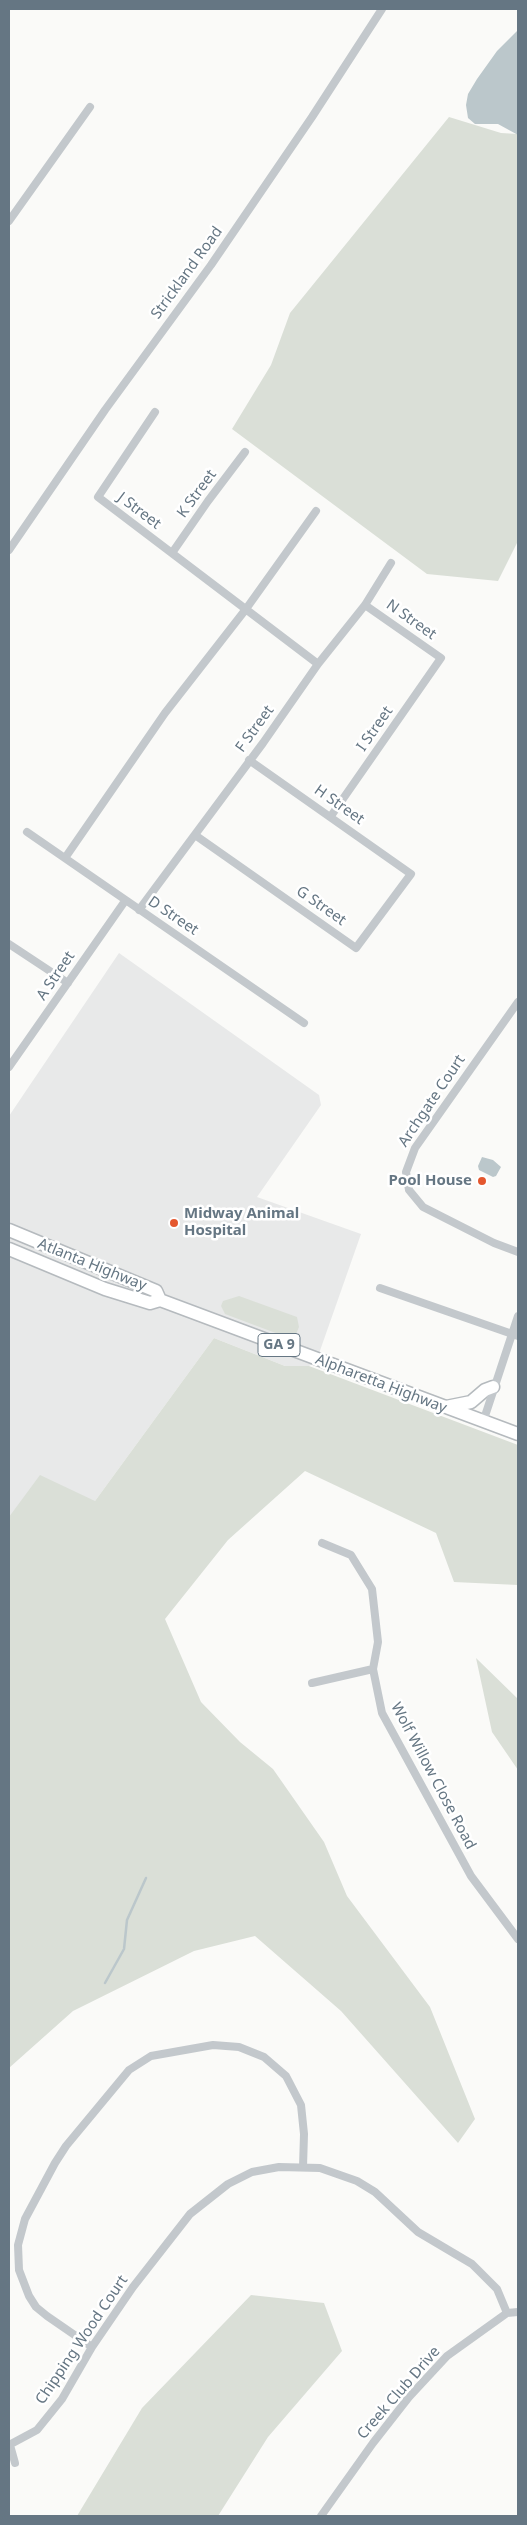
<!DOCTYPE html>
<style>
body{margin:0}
#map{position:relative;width:527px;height:2525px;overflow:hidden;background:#fafaf8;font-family:"Noto Sans",sans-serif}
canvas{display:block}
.frame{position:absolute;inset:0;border:10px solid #657683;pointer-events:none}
</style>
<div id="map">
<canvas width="527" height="2525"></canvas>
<div class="frame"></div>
</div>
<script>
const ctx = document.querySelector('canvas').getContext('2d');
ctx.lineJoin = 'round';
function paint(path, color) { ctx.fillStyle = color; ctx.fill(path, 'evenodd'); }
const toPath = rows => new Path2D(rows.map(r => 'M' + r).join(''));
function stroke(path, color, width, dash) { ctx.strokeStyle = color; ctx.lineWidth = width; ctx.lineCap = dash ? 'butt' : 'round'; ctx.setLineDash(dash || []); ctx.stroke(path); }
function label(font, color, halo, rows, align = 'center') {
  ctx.font = font + ' "Noto Sans",sans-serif'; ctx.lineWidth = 5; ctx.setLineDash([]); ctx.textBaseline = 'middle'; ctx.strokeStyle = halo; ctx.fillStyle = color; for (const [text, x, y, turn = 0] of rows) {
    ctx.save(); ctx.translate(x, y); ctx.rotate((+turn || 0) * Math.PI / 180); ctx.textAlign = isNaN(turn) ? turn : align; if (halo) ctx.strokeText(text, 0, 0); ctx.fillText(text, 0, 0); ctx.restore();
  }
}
const built = toPath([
 [119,953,319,1095,321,1105,257,1197,361,1234,316,1362,309,1366,285,1366,214,1338,95,1501,9,1517,9,1116]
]);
const green = toPath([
 [449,117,501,133,518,134,518,541,498,581,427,574,232,429,271,365,290,313],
 [239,1296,297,1317,299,1327,296,1334,293,1337,281,1335,225,1314,221,1306,223,1301],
 [214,1338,285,1366,309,1366,518,1445,518,1585,454,1582,436,1533,305,1471,228,1540,165,1619,201,1702,240,1742,273,1769,324,1842,347,1896,430,2007,475,2119,458,2143,341,2011,255,1936,194,1951,73,2011,9,2068,9,1517,40,1475,95,1501],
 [476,1658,518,1699,518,1770,492,1732],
 [251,2295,324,2303,342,2351,268,2437,218,2516,77,2516,142,2408]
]);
const water = toPath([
 [518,30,518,135,498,124,475,124,468,118,466,105,468,94,477,79,497,51],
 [482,1157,493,1160,501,1167,496,1176,493,1177,479,1170,478,1166]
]);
const stream = toPath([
 [105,1983,124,1949,127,1920,146,1878]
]);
const street = toPath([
 [9,221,90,107],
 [155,412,98,497,318,664],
 [9,550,105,410,211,265,312,117,382,9],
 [172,553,208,501,245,452],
 [331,816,441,658,365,605],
 [27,832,304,1023],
 [195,835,356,948,411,874,249,760],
 [65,858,165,713,246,609,316,511],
 [139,910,263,743,318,664,365,605,391,563],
 [9,944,68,983],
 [518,1002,415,1148,406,1172,409,1190,423,1207,494,1243,518,1252],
 [9,1067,125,901],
 [380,1288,518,1336],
 [483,1422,518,1316],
 [322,1543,351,1555,372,1589,378,1642,373,1669,382,1713,471,1876,518,1939],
 [312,1683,373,1669],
 [92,2347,47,2316,36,2307,29,2296,19,2270,18,2245,25,2219,55,2163,66,2146,129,2070,151,2056,213,2045,239,2047,264,2057,286,2076,301,2105,304,2134,303,2167],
 [9,2445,37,2430,62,2399,92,2347,133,2287,190,2214,228,2184,252,2172,279,2167,320,2168,357,2181,375,2192,418,2232,472,2264,497,2289,507,2313],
 [10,2445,15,2463],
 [321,2516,373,2443,409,2397,447,2356,507,2313,518,2312]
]);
const primary = toPath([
 [9,1230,156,1291,160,1300],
 [9,1249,105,1289,150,1303,160,1300],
 [160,1300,518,1434],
 [446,1407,471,1402,485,1390,493,1387]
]);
const markers = [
 [482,1181,5,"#e4572e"],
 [174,1223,5,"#e4572e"]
];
const shields = [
 [279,1345,42]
];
const shieldNames = [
 ["GA 9",279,1345]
];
const streetNames = [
 ["Strickland Road",187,273,-54],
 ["K Street",197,494,-54],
 ["J Street",139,511,37],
 ["N Street",411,620,35],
 ["F Street",255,729,-54],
 ["I Street",375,729,-55],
 ["H Street",339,805,35],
 ["G Street",321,906,35],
 ["D Street",173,916,34],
 ["A Street",56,976,-56],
 ["Archgate Court",432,1101,-56],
 ["Atlanta Highway",92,1265,22],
 ["Alpharetta Highway",381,1384,21],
 ["Wolf Willow Close Road",433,1776,62],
 ["Chipping Wood Court",82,2340,-56],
 ["Creek Club Drive",399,2393,-49]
];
const poiNames = [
 ["Pool House",472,1181],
 ["Midway Animal",184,1214,"left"],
 ["Hospital",184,1231,"left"]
];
paint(built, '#e8e9e9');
paint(green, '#dadfd7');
paint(water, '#bbc7cb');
stroke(stream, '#bbc7cb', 2.5);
stroke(primary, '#b5babe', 15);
stroke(street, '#c3c8cc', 8);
stroke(primary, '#fff', 12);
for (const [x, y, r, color] of markers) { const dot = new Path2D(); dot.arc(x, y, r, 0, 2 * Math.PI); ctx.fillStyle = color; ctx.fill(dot); stroke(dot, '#fff', 2); }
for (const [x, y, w] of shields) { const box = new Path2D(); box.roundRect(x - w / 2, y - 11.5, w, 23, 4); ctx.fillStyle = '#fff'; ctx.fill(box); stroke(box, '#657683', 1); }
label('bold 14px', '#657683', null, shieldNames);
label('15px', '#657683', '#fff', streetNames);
label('bold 15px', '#657683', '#fff', poiNames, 'right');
</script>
